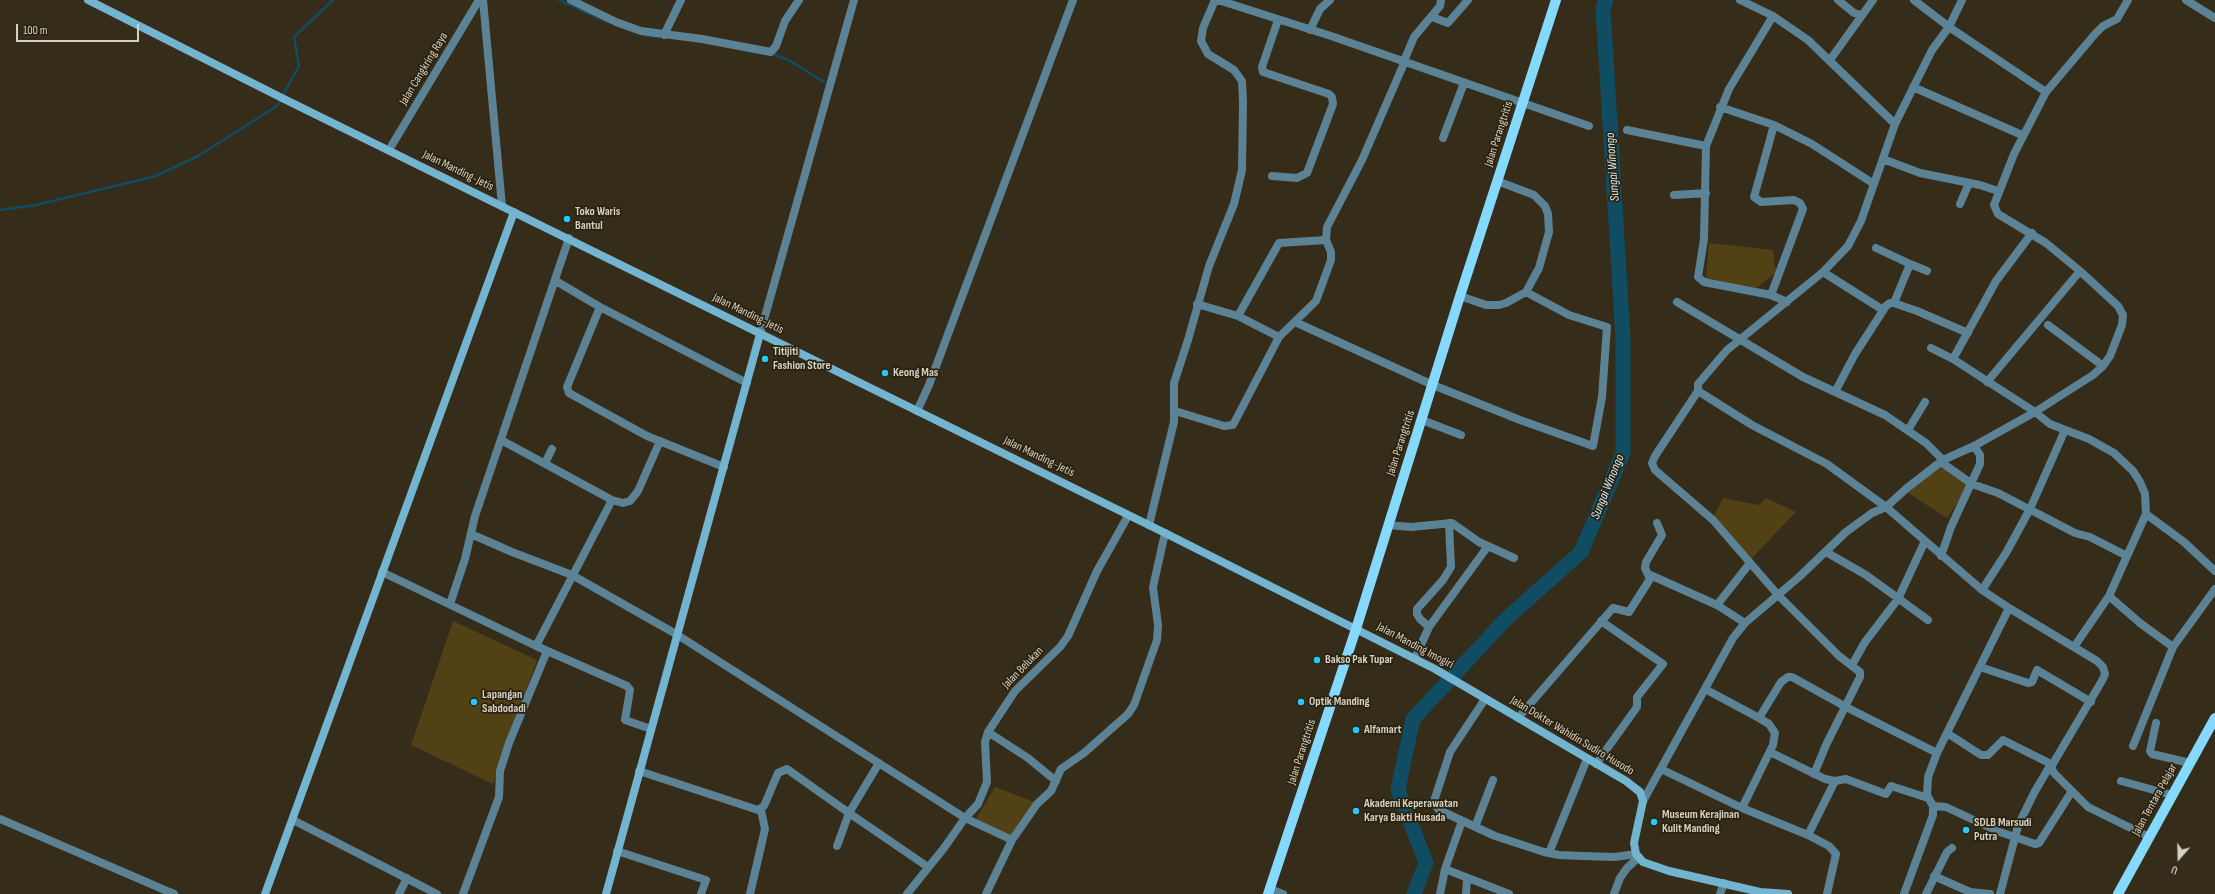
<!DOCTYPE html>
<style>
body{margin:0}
#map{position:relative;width:2215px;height:894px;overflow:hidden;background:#352c19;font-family:"Sofia Sans Condensed",sans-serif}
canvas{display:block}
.north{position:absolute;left:2159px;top:838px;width:40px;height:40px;-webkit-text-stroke:3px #2b230f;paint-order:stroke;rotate:200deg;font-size:11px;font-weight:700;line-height:16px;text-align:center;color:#d6d1c5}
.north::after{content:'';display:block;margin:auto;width:14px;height:18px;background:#d6d1c5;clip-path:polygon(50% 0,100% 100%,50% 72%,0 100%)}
.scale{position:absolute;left:16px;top:24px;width:123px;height:18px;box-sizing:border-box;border:2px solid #d6d1c5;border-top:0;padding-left:5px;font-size:12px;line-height:14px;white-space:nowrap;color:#d6d1c5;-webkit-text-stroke:3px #2b230f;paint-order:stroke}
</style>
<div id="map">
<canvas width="2215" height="894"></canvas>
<div class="north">U</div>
<div class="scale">100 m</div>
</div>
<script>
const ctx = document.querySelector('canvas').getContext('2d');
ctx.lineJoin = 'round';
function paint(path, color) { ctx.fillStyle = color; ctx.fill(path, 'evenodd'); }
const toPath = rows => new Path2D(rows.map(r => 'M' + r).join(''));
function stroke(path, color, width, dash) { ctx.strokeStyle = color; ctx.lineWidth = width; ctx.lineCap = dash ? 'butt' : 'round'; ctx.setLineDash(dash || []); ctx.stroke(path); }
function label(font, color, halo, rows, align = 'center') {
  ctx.font = font + ' "Sofia Sans Condensed",sans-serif'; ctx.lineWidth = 3.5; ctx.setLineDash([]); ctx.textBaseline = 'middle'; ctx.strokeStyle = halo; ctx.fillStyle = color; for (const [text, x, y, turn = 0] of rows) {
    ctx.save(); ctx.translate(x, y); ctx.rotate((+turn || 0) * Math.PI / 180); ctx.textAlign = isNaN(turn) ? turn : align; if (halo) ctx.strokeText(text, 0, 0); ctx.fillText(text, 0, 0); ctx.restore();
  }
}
const green = toPath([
 [1709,243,1773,250,1776,273,1756,288,1706,278],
 [1939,463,1970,485,1947,518,1908,493],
 [1723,498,1759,505,1766,498,1796,512,1751,559,1714,516],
 [453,621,537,660,493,784,411,745],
 [995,787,1037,803,1012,837,976,819]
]);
const stream = toPath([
 [559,0,608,22],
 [647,36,658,37],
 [771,53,792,62,824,82],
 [0,210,36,205,156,176,198,156,277,106,299,66,294,37,333,0]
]);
const river = toPath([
 [1414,894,1426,863,1398,789,1413,719,1506,619,1581,552,1623,453,1623,338,1603,8,1606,0]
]);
const street = toPath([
 [483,0,502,206],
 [571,0,616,22,641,31,702,39,771,52,776,46,785,21,799,0],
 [1218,0,1331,36,1589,126],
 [1740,0,1773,16,1808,40,1895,124],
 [1838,0,1854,13,1861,15],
 [1914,0,1949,27,2046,92],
 [2186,0,2215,18],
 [1773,16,1729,89,1706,146,1704,239,1698,277,1704,282,1771,295,1787,302],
 [1432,17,1448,23,1468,0],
 [1310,30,1320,9,1330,0],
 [664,35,681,0],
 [1830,60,1873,0],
 [1404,61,1414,37,1440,6,1441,0],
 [1913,87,2022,135],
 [1720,107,1774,125,1812,144,1874,184],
 [1627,130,1706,146],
 [1443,138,1464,83],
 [389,150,479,0],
 [1883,159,1920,173,1980,185,1998,191],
 [1272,176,1297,178,1307,173,1333,104,1332,97,1329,94,1263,72,1262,67,1278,20],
 [1674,195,1706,193],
 [1960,204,1969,183],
 [1876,248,1910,264,1894,303],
 [1910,264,1927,271],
 [1823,272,1883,310],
 [556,281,600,307,747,383],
 [1771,295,1803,209,1800,203,1794,200,1761,202,1754,197,1774,125],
 [1460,296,1486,305,1499,305,1506,303,1526,292,1539,268,1549,232,1548,214,1545,206,1534,195,1497,181],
 [1677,302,1803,377,1885,415,1926,443,1943,460],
 [1197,304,1238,316,1279,337],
 [600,307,567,387,569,393,647,436,724,467],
 [1238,316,1279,243,1326,240],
 [1295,322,1433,385,1520,420,1593,446,1602,397,1607,327,1569,315,1526,292],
 [2048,325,2103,366],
 [760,334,854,0],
 [1931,348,1953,359,2035,412,2050,424,2089,439,2114,453,2133,471,2140,482,2145,494,2146,514,2184,542,2215,571],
 [1953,359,1996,281,2032,233],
 [1987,382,2080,271],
 [1698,391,1752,425,1827,464,1886,507,1982,590,2009,608,1937,753,1928,777,1927,795,1933,806,1933,815,1904,894],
 [1835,392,1855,354,1886,306,1890,303,1894,303,1917,311,1968,333],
 [917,411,929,385,1073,0],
 [1175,411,1224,426,1233,425,1279,337,1316,301,1331,260,1331,252,1326,240,1327,227,1362,160,1405,61],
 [1422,420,1461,435],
 [1908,430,1925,402],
 [501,440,612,500,623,503,630,501,638,491,660,441],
 [1941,462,1972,484,1998,493,2075,533,2090,537,2127,556],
 [545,463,552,449],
 [1149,525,1174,422,1174,383,1188,340,1209,266,1234,204,1242,170,1243,102,1242,81,1234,70,1208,54,1201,41,1203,28,1215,0],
 [1388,525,1411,527,1452,523,1479,542,1514,558],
 [471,534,512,552,572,575,676,634,965,818,1012,840],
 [1826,552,1866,575,1928,620],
 [1941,556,1951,527,1980,464,1980,455,1974,446],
 [382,572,536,646,627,686,630,690,625,720,651,729],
 [1648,574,1717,605,1745,623],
 [1982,590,2006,553,2030,509,2065,430],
 [2109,596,2140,623,2173,647],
 [450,604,465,559,475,516,569,238],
 [1717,605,1750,563],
 [2009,608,2097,661,2103,667,2105,674,2103,679,2051,767,2054,773,2088,807,2149,837],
 [1429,627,1488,546],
 [536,646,612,500],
 [2074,647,2109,596,2146,514],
 [1415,658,1429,627,1420,619,1417,614,1417,609,1443,580,1451,567,1449,523],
 [1852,665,1865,642,1898,599,1925,541],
 [1980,667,2028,683,2032,682,2037,670,2091,702],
 [1705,689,1759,718,1769,724,1775,733,1773,745,1742,808,1808,835],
 [1485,699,1450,752,1435,798,1436,806,1439,810,1495,836,1544,852,1559,855,1583,856,1615,857,1636,854],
 [1518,718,1613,608,1629,612,1650,579,1645,568,1646,562,1662,535,1657,523],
 [1759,718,1781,682,1788,677,1792,677,1846,707,1937,753],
 [2156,723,2150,751,2152,754,2190,763],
 [988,732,1028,758,1056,781],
 [1947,733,1981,755,1988,755,2003,740,2051,764,2034,793,2018,826,2000,894],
 [2133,746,2173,647,2215,589],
 [1770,752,1825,779,1835,781,1808,835,1829,846,1836,854,1827,894],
 [1596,764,1637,707,1637,697,1663,664,1601,621],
 [1661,769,1742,808],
 [639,771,758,810,764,806,778,773,787,769,849,813,879,763],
 [1814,774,1826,745,1860,677,1860,672,1839,656,1778,595,1713,520,1655,470,1652,463,1655,456,1698,391,1698,384,1727,350,1823,272,1848,246,1861,221,1895,124,1932,50,1949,27,1962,0],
 [1835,781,1846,779,1886,794,1891,786,1928,798],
 [2121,781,2172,795],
 [1643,801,1733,638,1745,623,1799,577,1846,532,1872,513,1886,507,1907,488,1943,460,1974,446,2035,412,2093,375,2103,366,2110,356,2122,325,2123,315,2118,306,2080,271,2046,243,1998,214,1994,205,2014,154,2046,92,2095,34,2103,26,2117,19,2128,0],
 [1933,806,1946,807,1997,831,2035,844,2039,843,2072,791],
 [0,819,174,894],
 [293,820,437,894],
 [1475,827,1493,780],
 [837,846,849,813,928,867],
 [617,851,706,880,701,894],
 [1549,853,1587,759],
 [1445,869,1509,894],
 [1934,876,1970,892,1990,894],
 [1270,889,1283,894],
 [399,894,407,878],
 [463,894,499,797,500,771,509,743,547,651],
 [750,894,765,829,761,810],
 [907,894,944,848,965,818,978,804,987,782,985,742,988,732,1015,691,1060,647,1068,636,1097,571,1128,516],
 [986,894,1012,840,1037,804,1051,791,1061,769,1084,753,1128,714,1134,705,1157,640,1158,625,1153,587,1165,533],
 [1440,894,1445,869,1462,821],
 [1466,894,1467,879],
 [1614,894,1620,878,1627,868,1639,857],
 [1720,894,1724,883],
 [1926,894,1947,852,1952,848]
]);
const secondary = toPath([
 [88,0,280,97,1165,533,1435,669,1626,781,1640,792,1643,801,1634,843,1636,854,1643,862,1669,871,1760,892,1788,894],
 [265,894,514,212],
 [606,894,760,334]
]);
const primary = toPath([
 [1268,894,1356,629,1460,296,1556,0],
 [2118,894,2215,718]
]);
const markers = [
 [567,219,4,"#26c9fe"],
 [765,359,4,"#26c9fe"],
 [885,373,4,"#26c9fe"],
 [1317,660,4,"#26c9fe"],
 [474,702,4,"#26c9fe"],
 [1301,702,4,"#26c9fe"],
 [1356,730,4,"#26c9fe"],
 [1356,811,4,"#26c9fe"],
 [1654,822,4,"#26c9fe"],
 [1966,830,4,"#26c9fe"]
];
const streetNames = [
 ["Jalan Cangkring Raya",424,69,-59],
 ["Jalan Parangtritis",1499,134,-72],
 ["Jalan Manding-Jetis",458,171,26],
 ["Jalan Manding-Jetis",748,314,26],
 ["Jalan Parangtritis",1401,443,-72],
 ["Jalan Manding-Jetis",1039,457,26],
 ["Jalan Manding Imogiri",1415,646,28],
 ["Jalan Belukan",1023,668,-46],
 ["Jalan Dokter Wahidin Sudiro Husodo",1572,736,31],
 ["Jalan Parangtritis",1302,752,-72],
 ["Jalan Tentara Pelajar",2155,800,-61]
];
const poiNames = [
 ["Toko Waris",575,212],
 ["Bantul",575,226],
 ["Titijiti",773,352],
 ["Fashion Store",773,366],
 ["Keong Mas",893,373],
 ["Bakso Pak Tupar",1325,660],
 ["Lapangan",482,695],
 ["Sabdodadi",482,709],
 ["Optik Manding",1309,702],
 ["Alfamart",1364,730],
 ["Akademi Keperawatan",1364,804],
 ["Karya Bakti Husada",1364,818],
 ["Museum Kerajinan",1662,815],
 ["Kulit Manding",1662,829],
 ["SDLB Marsudi",1974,823],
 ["Putra",1974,837]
];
const waterNames = [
 ["Sungai Winongo",1613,167,-94],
 ["Sungai Winongo",1608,487,-68]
];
paint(green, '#534116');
stroke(stream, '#104c62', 2.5);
stroke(river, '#104c62', 15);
stroke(street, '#5c8395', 8);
stroke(secondary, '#73b4d0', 8);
stroke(primary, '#84d9fd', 10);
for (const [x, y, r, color] of markers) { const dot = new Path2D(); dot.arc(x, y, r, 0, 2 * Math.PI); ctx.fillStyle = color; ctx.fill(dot); stroke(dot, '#2b230f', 1.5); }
label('12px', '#d6d1c5', '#2b230f', streetNames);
label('bold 12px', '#d6d1c5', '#2b230f', poiNames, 'left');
label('italic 13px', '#d1e9f4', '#2b230f', waterNames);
</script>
